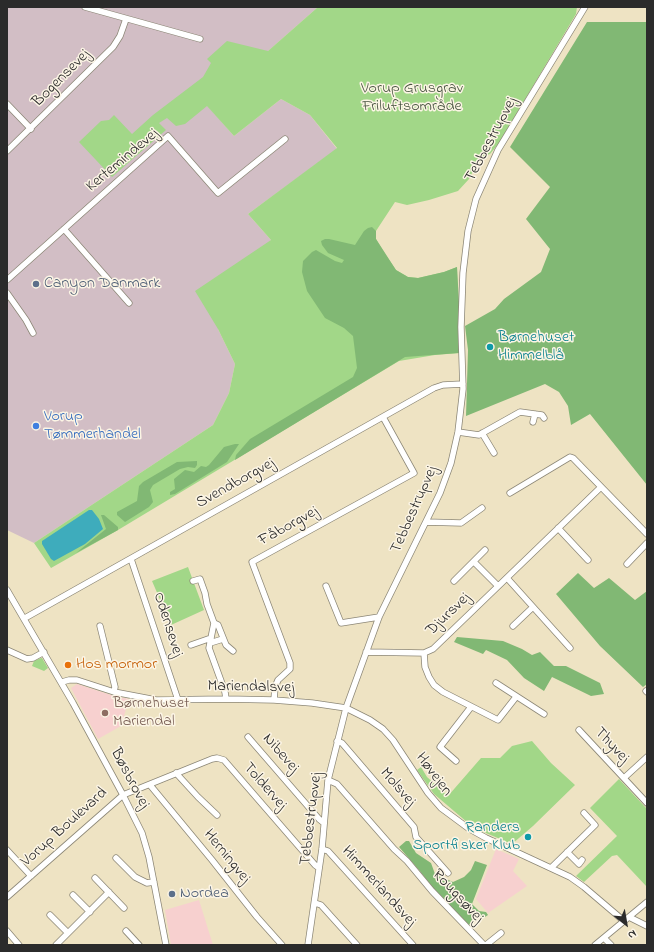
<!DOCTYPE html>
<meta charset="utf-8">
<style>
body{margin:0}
#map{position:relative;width:654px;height:952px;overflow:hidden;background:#eee3c3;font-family:"Indie Flower",sans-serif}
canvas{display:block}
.frame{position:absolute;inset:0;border:8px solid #2b2b2b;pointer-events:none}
.north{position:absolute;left:606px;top:904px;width:40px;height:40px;-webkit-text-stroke:3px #fcf5e5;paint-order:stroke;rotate:149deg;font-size:11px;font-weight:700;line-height:16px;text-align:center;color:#2b2b2b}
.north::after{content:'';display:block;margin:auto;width:14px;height:18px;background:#2b2b2b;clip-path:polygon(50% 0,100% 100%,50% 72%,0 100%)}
</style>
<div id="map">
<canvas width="654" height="952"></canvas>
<div class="frame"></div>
<div class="north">N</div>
</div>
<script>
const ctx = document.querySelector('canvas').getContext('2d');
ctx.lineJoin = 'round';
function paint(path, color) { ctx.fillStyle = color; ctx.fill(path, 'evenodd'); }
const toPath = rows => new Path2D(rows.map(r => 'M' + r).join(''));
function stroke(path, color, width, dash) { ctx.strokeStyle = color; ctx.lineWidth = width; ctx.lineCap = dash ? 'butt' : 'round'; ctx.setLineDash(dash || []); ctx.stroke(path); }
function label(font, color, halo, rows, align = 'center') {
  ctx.font = font + ' "Indie Flower",sans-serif'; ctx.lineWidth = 3; ctx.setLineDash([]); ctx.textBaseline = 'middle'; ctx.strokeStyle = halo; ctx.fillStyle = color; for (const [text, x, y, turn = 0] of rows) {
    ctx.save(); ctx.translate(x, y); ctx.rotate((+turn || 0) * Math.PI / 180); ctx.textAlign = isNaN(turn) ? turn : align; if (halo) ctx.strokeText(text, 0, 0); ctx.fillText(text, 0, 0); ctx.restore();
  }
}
const built = toPath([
 [77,684,117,697,129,699,121,726,98,739,71,688],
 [496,849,519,859,513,871,527,886,488,913,476,899],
 [199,900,213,945,171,945,165,910]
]);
const industrial = toPath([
 [7,7,318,7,207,105,234,136,281,99,310,115,337,149,248,214,271,240,218,329,235,364,229,393,213,425,34,543,7,530]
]);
const green = toPath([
 [318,7,577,7,576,14,499,143,490,154,480,158,469,179,458,191,429,200,407,205,395,202,376,231,376,239,385,254,396,270,408,277,418,278,444,272,457,267,459,353,435,355,399,361,118,530,51,568,34,543,213,425,229,393,235,364,218,329,195,291,271,240,248,214,337,148,310,115,281,99,234,136,207,106,185,124,176,126,167,118,159,123,166,130,112,177,79,142,101,121,109,120,114,115,132,134,153,115,203,77,211,63,207,59,227,41,268,51],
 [188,567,204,610,171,625,152,581],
 [41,658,42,658,48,668,44,671,32,666,34,661],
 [532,741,551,763,575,785,533,826,512,844,474,828,434,794,417,770,421,767,427,777,448,796,481,758,500,758,512,746],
 [619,779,647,809,647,887,617,855,612,856,584,882,576,876,617,836,590,808]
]);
const forest = toPath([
 [587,22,647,22,647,485,590,414,571,425,568,406,559,392,545,384,466,416,468,350,465,326,495,309,504,299,541,272,550,249,526,219,550,187,510,147],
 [372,227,376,231,376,239,396,270,408,277,418,278,444,272,457,267,459,302,459,353,405,357,235,460,236,455,250,439,353,377,357,368,353,336,344,328,325,318,307,291,302,272,303,261,312,252,316,250,335,261,342,263,344,260,328,253,322,245,321,241,325,239,329,239,355,245,364,231,368,228],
 [235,444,239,444,227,462,175,494,170,495,170,492,175,489,174,479,185,470,194,472,201,466,206,467,209,465,224,447],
 [197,461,197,465,195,468,188,467,180,469,153,485,150,490,153,502,149,507,125,522,117,515,117,512,137,501,139,486,143,482,177,462],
 [101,515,104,515,118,527,118,530,76,553,106,529],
 [578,573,594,588,609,578,635,600,647,591,647,684,643,687,600,646,556,594],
 [457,637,503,641,522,649,532,655,540,652,554,666,566,666,600,683,604,694,591,696,552,677,544,691,524,678,507,660,486,650,483,654,454,642],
 [406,841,409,841,416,853,431,863,435,874,453,882,464,877,471,870,475,861,487,865,472,904,479,911,486,912,488,915,485,917,476,918,469,925,433,888,419,870,399,847]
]);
const water = toPath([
 [89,510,92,510,99,519,103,529,85,544,54,561,51,559,42,544,42,541]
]);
const minor = toPath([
 [85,7,200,39],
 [7,104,31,129],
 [7,151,113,47,120,36,126,19],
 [64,229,129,303],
 [7,280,168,136,218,193,285,139],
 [7,293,26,320,33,333],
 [533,422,535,414],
 [458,432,479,435,520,412,542,415,544,418],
 [482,433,494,453],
 [510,493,570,457,573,458,647,534],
 [426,522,461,523,482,508],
 [558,528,588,560],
 [131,559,178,700],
 [474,562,498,586],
 [627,564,647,543],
 [507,578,570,648],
 [193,581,200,579,205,593,207,604,214,623,209,648,225,692,226,699],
 [454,581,485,550],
 [326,586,341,623,379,617],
 [7,590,73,703,123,795,142,833,149,857,166,945],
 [25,618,434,388,443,385,463,384],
 [214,623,218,625,226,645,233,651],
 [100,626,115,687,114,692],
 [513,626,533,607],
 [210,643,223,639],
 [191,645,211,638],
 [7,650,27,659,33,658,44,652],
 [366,652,424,653,433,649,601,487],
 [424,653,425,667,429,677,434,685,443,692,498,720,516,697],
 [62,682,69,680,77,680,114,692,156,700,226,699,274,700,312,703,346,708,370,720,383,729,393,740,428,793,441,808,468,828,486,838,570,877,584,887,624,921],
 [496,683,544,714],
 [646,691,647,692],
 [274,700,275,687,278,680,290,669,290,663,252,562,414,473,383,417],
 [579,730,647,803],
 [248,737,319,819,324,823],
 [337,741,342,743,414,827,416,837,448,873],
 [456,761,440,747,471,707],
 [176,773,198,797,217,815],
 [624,778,647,757],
 [328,780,337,784,394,849,407,861,432,891,484,945],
 [150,785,212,860,257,917,282,945],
 [322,849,328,851,413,945],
 [7,850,31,876],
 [567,852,579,864,582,860],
 [116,858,135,877,147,883,154,882],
 [551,868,595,825,584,813],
 [95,878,124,908],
 [73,895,90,912],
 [7,897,123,795,212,759,217,758,224,760,315,865,319,868],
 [315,903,321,905,357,945],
 [50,915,68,933],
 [629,917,647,926],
 [7,931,19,945],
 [126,931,139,945],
 [604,938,611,945],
 [56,945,109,892],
 [308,945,322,849,328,780,346,708,379,617,440,493,451,463,458,432,463,389,461,327,463,273,468,231,476,199,498,150,585,7],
 [486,945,501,933],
 [595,945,647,902]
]);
const markers = [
 [36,284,4,"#5c6f8a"],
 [490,347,4,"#0f9aa8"],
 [36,426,4,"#3f7fe0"],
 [68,665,4,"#e8710a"],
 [105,713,4,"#8d6e63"],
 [528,837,4,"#0f9aa8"],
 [172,894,4,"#5c6f8a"]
];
const streetNames = [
 ["Bogensevej",62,79,-45],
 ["Tebbestrupvej",492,140,-62],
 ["Kertemindevej",123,161,-40],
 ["Svendborgvej",236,484,-29],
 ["Tebbestrupvej",415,510,-66],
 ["Fåborgvej",289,527,-29],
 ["Djursvej",449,615,-44],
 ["Odensevej",167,625,72],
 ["Mariendalsvej",251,688,1],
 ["Thyvej",611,746,47],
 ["Nibevej",280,754,49],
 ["Høvejen",433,775,53],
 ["Bøsbrovej",129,779,62],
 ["Toldervej",264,787,49],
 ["Molsvej",397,788,49],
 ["Tebbestrupvej",312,819,-83],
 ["Vorup Boulevard",65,828,-42],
 ["Herningvej",226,857,51],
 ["Himmerlandsvej",378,887,48],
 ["Rougsøvej",457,897,47]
];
const parkNames = [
 ["Vorup Grusgrav",412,89],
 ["Friluftsområde",412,107]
];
const serviceNames = [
 ["Canyon Danmark",44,284],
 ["Nordea",180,894]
];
const cultureNames = [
 ["Børnehuset",498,338],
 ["Himmelblå",498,356],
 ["Randers",520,828,"right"],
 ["Sportfisker Klub",520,846,"right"]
];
const shopNames = [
 ["Vorup",44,417],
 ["Tømmerhandel",44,435]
];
const foodNames = [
 ["Hos mormor",76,665]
];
const educationNames = [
 ["Børnehuset",113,704],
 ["Mariendal",113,722]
];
paint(built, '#f7d0cf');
paint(industrial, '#d2bec5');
paint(green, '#a2d788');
paint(forest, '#81b874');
paint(water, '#3eacbc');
stroke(minor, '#8c8777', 7);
stroke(minor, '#fff', 5.5);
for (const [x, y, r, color] of markers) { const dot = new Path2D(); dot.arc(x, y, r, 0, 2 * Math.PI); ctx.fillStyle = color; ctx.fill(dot); stroke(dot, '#fcf5e5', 1.5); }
label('16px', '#2b2b2b', '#fcf5e5', streetNames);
label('16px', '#495642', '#fcf5e5', parkNames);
label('16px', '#4e5e75', '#fcf5e5', serviceNames, 'left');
label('16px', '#0d838f', '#fcf5e5', cultureNames, 'left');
label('16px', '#366cbe', '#fcf5e5', shopNames, 'left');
label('16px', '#c56008', '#fcf5e5', foodNames, 'left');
label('16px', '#785e54', '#fcf5e5', educationNames, 'left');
</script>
